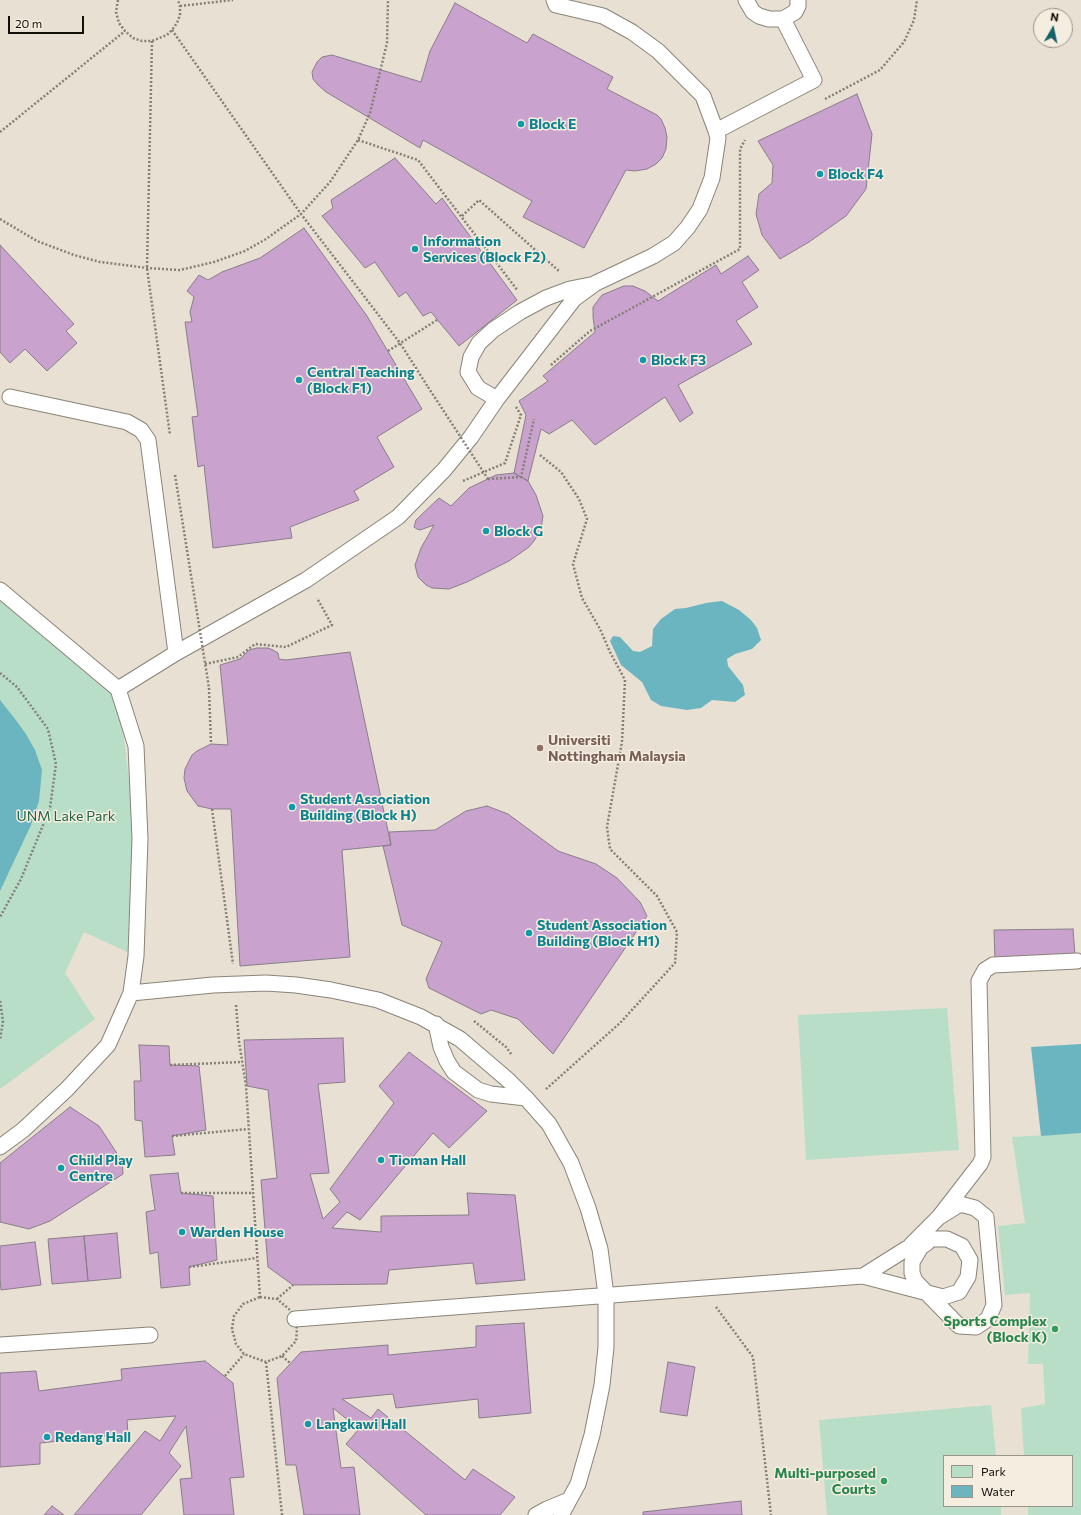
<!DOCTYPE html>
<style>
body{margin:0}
#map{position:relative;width:1081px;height:1515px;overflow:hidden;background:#e8e0d3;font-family:Commissioner,sans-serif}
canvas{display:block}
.legend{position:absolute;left:943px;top:1455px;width:130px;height:52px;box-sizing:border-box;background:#f5ede0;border:1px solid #9a948a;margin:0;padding:5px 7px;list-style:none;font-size:12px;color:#110f0a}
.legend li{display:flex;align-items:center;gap:8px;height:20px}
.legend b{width:20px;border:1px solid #9a948a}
.north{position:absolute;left:1033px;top:8px;width:40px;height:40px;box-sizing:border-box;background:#f5ede0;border:1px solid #9a948a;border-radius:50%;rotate:9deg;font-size:11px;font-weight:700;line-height:16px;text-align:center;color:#110f0a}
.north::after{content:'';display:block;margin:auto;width:14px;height:18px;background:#14636a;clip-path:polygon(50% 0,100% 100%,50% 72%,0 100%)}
.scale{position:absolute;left:8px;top:16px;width:76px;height:18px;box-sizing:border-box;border:2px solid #110f0a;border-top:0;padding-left:5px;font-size:12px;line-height:14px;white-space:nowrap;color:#110f0a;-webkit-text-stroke:3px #f5ede0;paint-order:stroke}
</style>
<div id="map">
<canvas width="1081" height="1515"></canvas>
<ul class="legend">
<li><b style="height:11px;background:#b8dec8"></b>Park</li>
<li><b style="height:11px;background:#6bb5c0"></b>Water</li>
</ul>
<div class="north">N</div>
<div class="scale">20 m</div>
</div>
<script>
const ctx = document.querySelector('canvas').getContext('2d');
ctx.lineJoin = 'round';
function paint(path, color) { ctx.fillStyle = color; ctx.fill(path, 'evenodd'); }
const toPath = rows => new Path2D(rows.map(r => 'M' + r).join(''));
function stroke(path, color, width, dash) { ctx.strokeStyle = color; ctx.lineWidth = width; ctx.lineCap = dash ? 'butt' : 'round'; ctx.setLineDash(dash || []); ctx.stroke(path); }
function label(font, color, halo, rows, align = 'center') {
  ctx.font = font + ' Commissioner,sans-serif'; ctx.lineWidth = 3; ctx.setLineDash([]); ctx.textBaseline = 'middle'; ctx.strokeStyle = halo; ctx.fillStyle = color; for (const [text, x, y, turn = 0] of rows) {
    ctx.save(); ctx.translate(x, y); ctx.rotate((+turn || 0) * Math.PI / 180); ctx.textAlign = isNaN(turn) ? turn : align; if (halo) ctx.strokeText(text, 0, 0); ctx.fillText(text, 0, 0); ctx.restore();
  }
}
const green = toPath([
 [0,590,118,689,133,814,131,878,136,956,84,932,65,973,95,1019,0,1089],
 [947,1008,959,1150,806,1160,798,1015],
 [1081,1133,1081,1515,1028,1515,1028,1506,1072,1506,1072,1456,1024,1456,1021,1408,1045,1404,1043,1364,1028,1364,1030,1293,1005,1295,998,1226,1025,1223,1012,1137],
 [991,1405,996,1456,944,1456,944,1506,1001,1506,1001,1515,827,1515,819,1420]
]);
const water = toPath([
 [722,601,739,610,751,620,757,628,761,640,752,649,735,654,727,659,728,666,743,685,745,695,735,702,712,700,701,708,687,710,661,706,651,700,642,682,621,665,610,641,613,636,620,637,633,651,640,652,652,646,653,629,661,619,675,609,686,608,706,603],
 [0,700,15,719,26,734,35,750,42,770,39,801,31,825,0,891],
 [1081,1044,1081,1133,1041,1136,1031,1047]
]);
const building = toPath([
 [455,3,527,43,533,34,613,77,607,89,657,115,661,119,665,128,667,137,666,149,662,158,656,164,647,169,635,171,626,170,584,248,523,217,532,201,423,140,420,148,326,92,318,85,313,79,312,72,317,62,322,57,332,55,421,82,430,51,455,3],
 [857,94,872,134,866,189,846,216,809,242,780,259,762,235,756,214,759,194,772,183,773,165,758,141,857,94],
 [395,158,436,204,442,198,517,300,459,346,431,312,423,316,406,292,399,297,375,262,365,268,322,216,333,208,331,200,395,158],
 [304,228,367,316,422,409,377,437,394,467,354,491,359,500,290,527,292,538,213,548,204,465,198,467,192,417,198,416,185,322,192,322,190,312,194,297,187,291,199,275,208,280,222,272,260,258,304,228],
 [0,245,74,324,66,331,77,343,47,371,25,349,10,363,0,352,0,245],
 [748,256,759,270,742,282,758,307,736,321,752,344,678,385,693,413,680,422,665,397,595,445,572,420,549,434,541,429,528,481,514,473,526,415,519,401,548,381,543,376,595,332,593,317,593,307,602,295,624,286,633,286,645,291,658,301,716,265,721,274,748,256],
 [514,473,528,481,536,495,543,516,541,529,534,541,529,547,509,561,467,582,449,589,432,588,426,585,418,577,415,565,421,548,434,525,420,530,417,529,414,527,416,520,439,498,451,506,469,488,496,475,514,473],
 [257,648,268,648,273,650,278,653,279,659,286,660,350,652,391,845,342,850,350,957,240,966,231,809,212,809,198,806,187,791,184,778,185,769,192,755,197,751,211,744,228,745,220,665,240,659,249,650,257,648],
 [487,806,508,814,558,851,596,864,617,878,640,902,647,916,553,1054,518,1019,491,1010,481,1014,429,988,426,979,442,942,402,925,383,846,391,845,389,832,435,830,466,811,487,806],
 [1073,929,1075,956,995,960,994,930,1073,929],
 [343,1038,345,1082,318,1084,329,1173,310,1174,323,1219,340,1202,330,1189,394,1103,379,1086,409,1052,487,1111,449,1148,433,1133,360,1220,347,1212,332,1228,381,1232,381,1216,469,1215,467,1193,515,1195,525,1280,476,1284,473,1263,389,1270,387,1284,293,1285,268,1267,261,1180,277,1178,268,1090,247,1086,244,1040,343,1038],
 [139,1045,169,1046,170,1065,199,1066,206,1130,172,1136,175,1155,145,1157,142,1121,135,1120,134,1081,141,1081,139,1045],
 [70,1107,99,1126,122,1161,123,1174,50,1221,29,1229,0,1222,0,1163,70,1107],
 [178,1173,181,1193,213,1196,217,1260,189,1267,190,1285,161,1288,158,1252,150,1254,146,1212,155,1210,150,1175,178,1173],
 [117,1233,121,1278,88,1281,84,1236,117,1233],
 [84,1236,88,1281,52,1284,48,1239,84,1236],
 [35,1242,41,1285,1,1290,0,1278,0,1246,35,1242],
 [524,1323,531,1413,479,1418,478,1399,396,1408,393,1394,342,1399,371,1418,378,1409,465,1480,473,1469,515,1497,500,1515,426,1515,346,1444,359,1429,333,1408,341,1468,354,1467,360,1515,304,1515,296,1465,286,1465,277,1378,301,1352,388,1345,388,1355,476,1347,476,1326,524,1323],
 [205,1361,233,1383,244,1477,230,1478,234,1515,184,1515,180,1479,192,1478,186,1426,169,1453,181,1466,141,1515,74,1515,145,1431,160,1441,176,1416,127,1420,128,1434,40,1443,40,1464,0,1467,0,1373,36,1371,39,1391,122,1380,121,1369,205,1361],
 [668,1362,695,1367,687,1416,660,1412,668,1362],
 [741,1501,742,1515,643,1515,643,1512,741,1501],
 [52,1506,64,1515,44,1515,52,1506]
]);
const path = toPath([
 [118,0,116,12,119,23,125,31,133,38,142,41,152,41,167,35,172,30,177,23,180,15,180,6,178,0],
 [180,6,233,0],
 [172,30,301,214,400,343,428,387],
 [152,41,147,268,170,435],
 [825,99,880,70,904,42,914,20,917,0],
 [0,132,125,31],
 [358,140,418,160,518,291],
 [462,216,479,200,559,271],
 [0,219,37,241,74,255,100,262,147,268,180,270,214,262,245,251,266,239,301,214,330,182,358,140,370,113,387,43,388,0],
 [388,351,437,320],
 [551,365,590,331,740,249,740,149,745,140],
 [540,455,561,472,579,499,587,519,573,564,582,598,600,629,610,652,625,680,622,742,607,827,610,849,657,896,677,932,675,963,620,1023,545,1090],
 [488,479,521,477,534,419],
 [463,481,505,463,521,415,516,407],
 [205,664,238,657,255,644,286,647,332,625,317,598],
 [0,673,17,687,48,729,56,764,50,808,21,879,0,917],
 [209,688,211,744],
 [212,809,233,964],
 [0,1001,3,1021,0,1040],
 [236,1005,239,1041,246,1086,260,1297],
 [474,1021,506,1047,512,1055],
 [170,1065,242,1062],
 [172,1136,248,1129],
 [181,1193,252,1193],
 [189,1267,257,1258],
 [260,1297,277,1299,290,1310,295,1319,297,1329,296,1341,282,1356,266,1362,244,1354,236,1344,232,1329,234,1316,243,1304,260,1297],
 [277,1299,293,1285],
 [716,1307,753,1357,771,1515],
 [282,1356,290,1363],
 [266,1362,282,1515],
 [225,1376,244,1354]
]);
const lane = toPath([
 [746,0,753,12,759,16,769,19,783,19,795,12,798,6,798,0],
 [716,131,814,80,783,19],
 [10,397,127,422,141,430,148,440,176,653],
 [497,399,478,388,468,372,471,357,479,343,493,330,520,312,546,298,570,289,590,285],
 [0,590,118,689,136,746,140,839,136,956,131,993,108,1045,67,1089,23,1130,0,1147],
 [118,689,176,653,306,580,398,517,444,470,471,437,497,399,574,299,596,283,653,256,674,243,688,227,700,209,712,178,718,138,716,131,703,96,658,51,632,32,603,16,556,5,554,0],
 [131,993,213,985,266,983,296,985,331,990,378,1000,421,1017,460,1039,508,1080,526,1098,549,1124,571,1163,588,1208,600,1249,606,1295,606,1347,602,1385,592,1435,578,1484,561,1515],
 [436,1024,441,1047,447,1061,454,1072,478,1090,491,1094,526,1098],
 [939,1217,980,1164,983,1157,979,981,985,970,993,965,1077,961],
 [911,1245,939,1217,960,1204,975,1208,986,1217,994,1305,988,1319,976,1327,959,1326,915,1281,912,1273,912,1262,921,1247,927,1243],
 [295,1319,863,1276,943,1297,959,1292,968,1277,970,1260,962,1246,947,1239,931,1239,906,1249,863,1276],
 [0,1345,150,1335],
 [536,1515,547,1509,569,1500]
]);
const pathBridge = toPath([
 [428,387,488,479],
 [175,475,209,688]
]);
const markers = [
 [521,124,4,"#0f9aa8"],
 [820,174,4,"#0f9aa8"],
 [415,249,4,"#0f9aa8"],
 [643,360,4,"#0f9aa8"],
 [299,380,4,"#0f9aa8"],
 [486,531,4,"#0f9aa8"],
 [540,748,4,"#8d6e63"],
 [292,807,4,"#0f9aa8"],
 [529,933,4,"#0f9aa8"],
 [381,1160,4,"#0f9aa8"],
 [61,1168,4,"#0f9aa8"],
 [182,1232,4,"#0f9aa8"],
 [1055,1329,4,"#2e9e5b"],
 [308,1424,4,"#0f9aa8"],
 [47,1437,4,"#0f9aa8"],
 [884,1481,4,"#2e9e5b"]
];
const cultureNames = [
 ["Block E",529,124],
 ["Block F4",828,174],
 ["Information",423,241],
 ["Services (Block F2)",423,257],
 ["Block F3",651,360],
 ["Central Teaching",307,372],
 ["(Block F1)",307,388],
 ["Block G",494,531],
 ["Student Association",300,799],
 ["Building (Block H)",300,815],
 ["Student Association",537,925],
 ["Building (Block H1)",537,941],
 ["Child Play",69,1160],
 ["Centre",69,1176],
 ["Tioman Hall",389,1160],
 ["Warden House",190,1232],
 ["Langkawi Hall",316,1424],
 ["Redang Hall",55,1437]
];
const educationNames = [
 ["Universiti",548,740],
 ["Nottingham Malaysia",548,756]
];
const parkNames = [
 ["UNM Lake Park",66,816]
];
const leisureNames = [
 ["Sports Complex",1047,1321],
 ["(Block K)",1047,1337],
 ["Multi-purposed",876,1473],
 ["Courts",876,1489]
];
paint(green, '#b8dec8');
paint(water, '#6bb5c0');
paint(building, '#c9a2ce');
stroke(building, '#887e89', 1);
stroke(lane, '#8a8377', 17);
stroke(path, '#858077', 2.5, [2, 2]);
stroke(lane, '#fff', 15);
stroke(pathBridge, '#858077', 2.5, [2, 2]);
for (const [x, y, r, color] of markers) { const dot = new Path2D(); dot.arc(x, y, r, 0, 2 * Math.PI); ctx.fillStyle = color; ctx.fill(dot); stroke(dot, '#f5ede0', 1.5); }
label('bold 14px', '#0d838f', '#f5ede0', cultureNames, 'left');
label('bold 14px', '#785e54', '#f5ede0', educationNames, 'left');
label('14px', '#236545', '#f5ede0', parkNames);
label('bold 14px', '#27864d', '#f5ede0', leisureNames, 'right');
</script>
